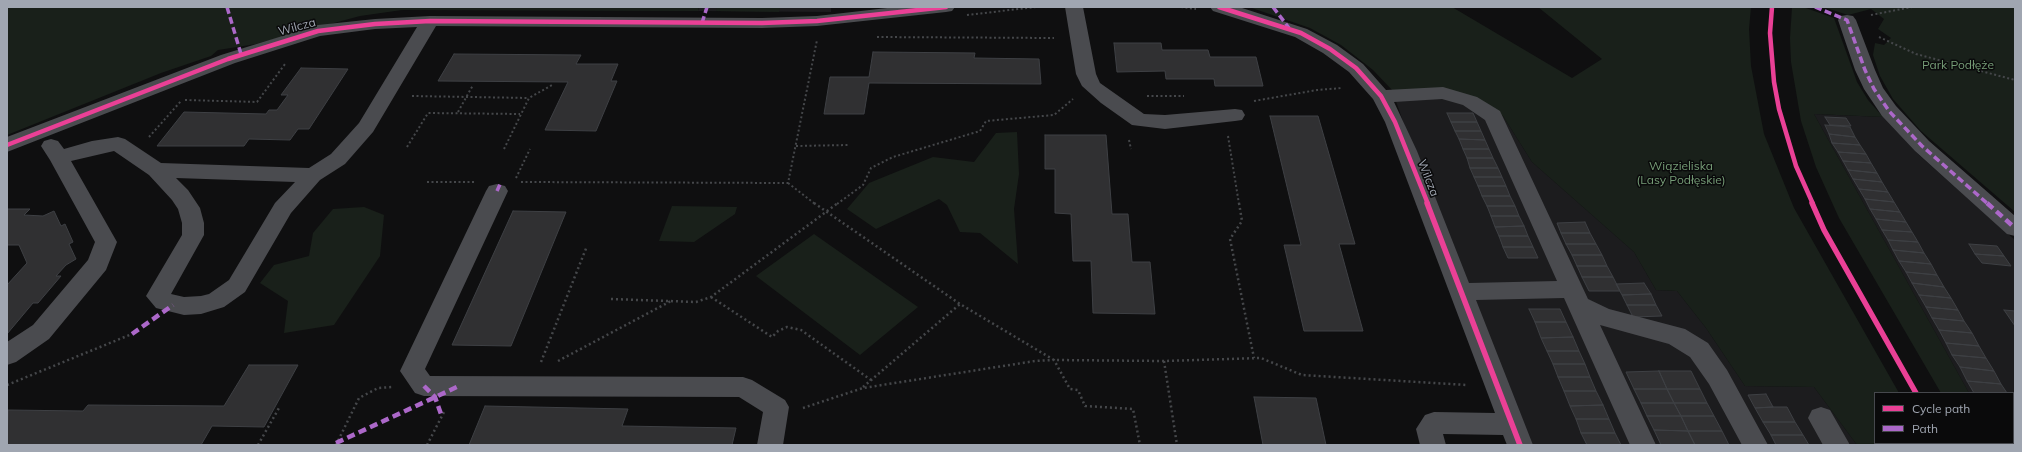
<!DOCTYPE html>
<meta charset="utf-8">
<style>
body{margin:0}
#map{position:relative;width:2022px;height:452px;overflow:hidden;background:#0f0f10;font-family:Mulish,sans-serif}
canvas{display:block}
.frame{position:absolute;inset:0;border:8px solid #a0a6b1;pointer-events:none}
.legend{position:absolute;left:1874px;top:392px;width:140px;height:52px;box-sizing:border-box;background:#0a0a0b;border:1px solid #46484d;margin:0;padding:5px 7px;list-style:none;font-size:12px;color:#a0a6b1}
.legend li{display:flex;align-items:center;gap:8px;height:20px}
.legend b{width:20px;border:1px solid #46484d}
</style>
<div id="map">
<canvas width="2022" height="452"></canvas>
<div class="frame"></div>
<ul class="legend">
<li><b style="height:5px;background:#ea4096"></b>Cycle path</li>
<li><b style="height:5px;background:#ac68c9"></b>Path</li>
</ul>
</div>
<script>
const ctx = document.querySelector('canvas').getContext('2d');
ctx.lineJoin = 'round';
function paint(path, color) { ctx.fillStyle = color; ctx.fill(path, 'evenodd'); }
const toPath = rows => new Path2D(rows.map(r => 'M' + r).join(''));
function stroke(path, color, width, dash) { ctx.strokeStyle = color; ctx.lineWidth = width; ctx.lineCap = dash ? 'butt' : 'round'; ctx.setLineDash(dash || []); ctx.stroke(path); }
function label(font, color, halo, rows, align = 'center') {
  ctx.font = font + ' Mulish,sans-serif'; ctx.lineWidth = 3; ctx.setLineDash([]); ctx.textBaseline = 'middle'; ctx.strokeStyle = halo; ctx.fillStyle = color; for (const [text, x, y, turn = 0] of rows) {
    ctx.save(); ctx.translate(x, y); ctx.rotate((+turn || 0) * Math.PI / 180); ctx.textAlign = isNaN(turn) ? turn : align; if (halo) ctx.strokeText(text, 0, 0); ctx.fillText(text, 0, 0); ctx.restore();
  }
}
const built = toPath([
 [699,7,831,7,831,12,698,11],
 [1392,90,1444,90,1503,116,1532,162,1634,252,1656,290,1677,291,1706,328,1745,386,1814,387,1857,445,1517,445],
 [1814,114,1883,117,1919,155,2015,240,2015,445,1999,445,1997,443,2013,443,2013,393,1969,393]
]);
const green = toPath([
 [7,7,699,7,698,11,402,10,360,16,256,44,218,50,211,56,161,73,7,135],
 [717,7,780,7,779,12,716,11],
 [1249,7,1452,7,1572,78,1602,59,1538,7,1751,7,1749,29,1751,66,1764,134,1794,208,1899,393,1875,393,1875,443,1927,443,1928,445,1857,445,1814,387,1745,386,1706,328,1677,291,1656,290,1634,252,1532,162,1503,116,1475,99,1392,90,1373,70,1341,45,1310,28],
 [1792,7,1803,7,1834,18,1857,82,1868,100,1883,117,1814,114,1969,393,1941,393,1839,218,1816,167,1801,121,1791,62,1790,38],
 [1823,7,2015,7,2015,212,1921,131,1893,99,1880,76,1873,55,1875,43,1884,45,1891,38,1878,29,1884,19,1871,9,1848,15],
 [1017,132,1019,174,1014,209,1018,264,980,233,960,232,947,205,939,199,876,229,847,209,869,183,933,157,974,162,996,133],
 [672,206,737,207,735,214,694,242,659,241],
 [364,207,384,215,380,256,334,325,284,333,288,301,260,283,274,265,309,256,313,233,333,209],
 [814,234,918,307,860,355,756,276]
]);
const building = toPath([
 [1114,43,1161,43,1162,50,1208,50,1210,57,1256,57,1263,86,1215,86,1214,79,1166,79,1165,71,1117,72,1114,43],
 [873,52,975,53,974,58,1039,59,1041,84,869,83,864,114,824,114,830,77,869,77,873,52],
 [454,54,581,55,576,64,618,64,611,81,617,81,596,131,545,130,568,82,438,81,454,54],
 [301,68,348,69,309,129,298,129,290,140,249,139,244,146,157,146,184,112,266,114,269,110,277,110,288,95,281,95,301,68],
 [1447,113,1473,113,1477,122,1451,122,1447,113],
 [1270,116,1318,116,1355,244,1339,244,1363,331,1304,331,1284,245,1301,245,1270,116],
 [1825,117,1846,118,1851,126,1830,125,1825,117],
 [1451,122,1477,122,1481,131,1455,131,1451,122],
 [1825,125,1850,127,1855,137,1829,134,1825,125],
 [1455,131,1481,131,1485,140,1459,139,1455,131],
 [1829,134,1855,137,1860,145,1832,143,1829,134],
 [1045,135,1106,135,1112,214,1128,214,1132,262,1150,262,1155,314,1093,313,1091,261,1073,261,1071,214,1055,213,1055,169,1045,169,1045,135],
 [1459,139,1485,140,1489,149,1463,149,1459,139],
 [1832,143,1860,145,1866,154,1838,152,1832,143],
 [1463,149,1489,149,1493,158,1467,158,1463,149],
 [1838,152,1866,154,1871,163,1843,161,1838,152],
 [1467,158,1493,158,1498,168,1470,168,1467,158],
 [1843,161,1871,163,1877,173,1848,170,1843,161],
 [1470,168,1498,168,1502,177,1474,177,1470,168],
 [1848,170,1877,173,1882,182,1853,179,1848,170],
 [1474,177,1502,177,1506,186,1478,186,1474,177],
 [1853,179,1882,182,1888,192,1859,189,1853,179],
 [1478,186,1506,186,1510,196,1482,196,1478,186],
 [1859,189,1888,192,1894,202,1865,199,1859,189],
 [1482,196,1510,196,1515,206,1487,206,1482,196],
 [1865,199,1894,202,1900,212,1870,209,1865,199],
 [1487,206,1515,206,1519,216,1491,216,1487,206],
 [7,209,30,209,24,215,43,216,54,211,61,226,65,224,73,242,69,244,76,259,66,265,56,276,61,276,38,303,33,303,7,334,7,285,27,263,19,245,7,245,7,209],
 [1870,209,1900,212,1906,222,1876,219,1870,209],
 [513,211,566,212,511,346,452,345,513,211],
 [1491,216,1519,216,1524,226,1495,227,1491,216],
 [1876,219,1906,222,1912,232,1882,230,1876,219],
 [1585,222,1590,233,1561,233,1557,223,1585,222],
 [1524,226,1528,236,1499,236,1495,227,1524,226],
 [1882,230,1912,232,1918,242,1888,240,1882,230],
 [1561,233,1590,233,1596,244,1566,244,1561,233],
 [1499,236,1528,236,1533,247,1503,247,1499,236],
 [1888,240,1918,242,1924,253,1893,250,1888,240],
 [1566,244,1596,244,1602,255,1572,255,1566,244],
 [1969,244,1997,246,2004,256,1975,254,1969,244],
 [1503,247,1533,247,1538,258,1508,258,1503,247],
 [1893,250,1924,253,1931,264,1899,261,1893,250],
 [1975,254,2004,256,2011,266,1982,263,1975,254],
 [1572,255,1602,255,1607,266,1577,266,1572,255],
 [1899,261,1931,264,1937,275,1906,272,1899,261],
 [1577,266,1607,266,1613,277,1582,277,1577,266],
 [1906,272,1937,275,1944,287,1912,283,1906,272],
 [1582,277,1613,277,1620,291,1589,291,1582,277],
 [1644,283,1651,294,1622,295,1616,284,1644,283],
 [1912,283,1944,287,1951,298,1919,295,1912,283],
 [1651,294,1656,305,1627,305,1622,295,1651,294],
 [1919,295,1951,298,1958,310,1926,307,1919,295],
 [1627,305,1656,305,1662,316,1633,317,1627,305],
 [1926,307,1958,310,1964,321,1932,318,1926,307],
 [1529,309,1560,309,1566,322,1535,322,1529,309],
 [2004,310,2015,311,2015,326,2004,310],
 [1932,318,1964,321,1972,333,1939,330,1932,318],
 [1535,322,1566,322,1573,337,1541,338,1535,322],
 [1939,330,1972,333,1979,346,1946,343,1939,330],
 [1573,337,1579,351,1547,351,1541,338,1573,337],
 [1946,343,1979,346,1986,358,1952,355,1946,343],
 [1547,351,1579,351,1585,364,1553,364,1547,351],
 [1952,355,1986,358,1994,371,1960,367,1952,355],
 [1553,364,1585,364,1590,377,1558,377,1553,364],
 [249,365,298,365,264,427,212,426,201,445,7,445,8,410,83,411,88,405,224,406,249,365],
 [1960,367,1994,371,2001,384,1967,381,1960,367],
 [1659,371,1691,371,1700,389,1667,389,1659,371],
 [1659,371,1667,389,1634,389,1626,372,1659,371],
 [1558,377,1590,377,1596,391,1564,391,1558,377],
 [1967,381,2001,384,2007,393,1974,393,1967,381],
 [1634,389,1667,389,1674,403,1641,403,1634,389],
 [1667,389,1700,389,1707,403,1674,403,1667,389],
 [1564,391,1596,391,1603,405,1570,406,1564,391],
 [1766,394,1773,407,1755,408,1748,395,1766,394],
 [1254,397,1316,398,1326,445,1263,445,1254,397],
 [1641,403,1674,403,1681,416,1647,416,1641,403],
 [1674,403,1707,403,1714,416,1681,416,1674,403],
 [1603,405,1609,419,1576,419,1570,406,1603,405],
 [485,406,628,409,622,426,736,428,732,445,469,445,485,406],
 [1773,407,1787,407,1795,422,1763,422,1755,408,1773,407],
 [1647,416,1681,416,1688,431,1654,430,1647,416],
 [1681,416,1714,416,1722,431,1688,431,1681,416],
 [1576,419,1609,419,1615,433,1581,433,1576,419],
 [1763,422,1795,422,1803,435,1771,435,1763,422],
 [1654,430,1688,431,1695,445,1661,445,1654,430],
 [1688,431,1722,431,1729,445,1695,445,1688,431],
 [1581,433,1615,433,1621,445,1587,445,1581,433],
 [1771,435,1803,435,1809,445,1776,445,1771,435]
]);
const pathFar1 = toPath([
 [1181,7,1196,9],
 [967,15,1036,7],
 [1871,15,1912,7],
 [877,37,1054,38],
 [1879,37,1916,54,2015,80],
 [412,96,529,98],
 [1147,96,1184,96],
 [185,100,257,102,285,64],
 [1254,101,1317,90,1342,88],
 [458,112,473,85],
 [1228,136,1239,204],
 [149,137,181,101],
 [1129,140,1131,149],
 [796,146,848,145],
 [407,147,428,113,520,114],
 [504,149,529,98,552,85],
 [516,178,530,149],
 [427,182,474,182],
 [521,182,788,183,817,40],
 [788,183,815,204],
 [837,204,863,185,871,168,893,157,980,131,986,121,1054,115,1073,99]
]);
const path = toPath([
 [814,203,960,304,1054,360,1164,361,1261,358,1302,375,1467,385],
 [1239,203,1242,221,1230,239,1254,358],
 [711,297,772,337,778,331,787,327,801,330,871,380],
 [611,299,696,302,711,297,838,203],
 [558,361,671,301],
 [1164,361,1177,445],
 [541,362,587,246],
 [7,385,132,334],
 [863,387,960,304],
 [803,408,863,388,1035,361,1054,360,1070,389,1078,390,1085,406,1133,409,1140,445],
 [258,445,279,408],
 [336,445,359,398,378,388,392,387],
 [427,445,444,412]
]);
const minor = toPath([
 [896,7,955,7,952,11,946,12,817,26,762,28,436,26,373,132,345,164,320,180,291,213,245,292,224,307,201,314,184,315,156,308,146,296,182,235,182,223,178,209,172,200,149,175,114,151,71,161,117,242,106,270,49,339,16,362,7,365,7,342,33,325,88,260,95,242,50,160,41,146,44,141,51,139,58,141,64,149,92,141,118,137,125,139,161,163,309,168,331,154,359,123,417,27,375,29,320,36,235,63,7,152,7,137,221,55,318,25,375,19,430,16,762,18,817,16,896,7],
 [176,178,295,182,275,203,229,280,209,294,201,296,184,297,171,294,204,235,204,223,200,208,188,190,176,178],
 [1065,7,1083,7,1096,74,1100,83,1144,114,1165,115,1235,109,1242,110,1245,115,1242,120,1235,121,1165,129,1132,125,1101,103,1082,86,1076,74,1065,7],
 [1210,7,1239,7,1307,29,1337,45,1363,64,1386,90,1443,87,1477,97,1500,111,1588,299,1609,309,1685,329,1708,343,1727,370,1768,445,1742,445,1709,384,1690,357,1669,344,1600,325,1656,445,1630,445,1564,298,1476,300,1533,445,1507,445,1503,435,1443,434,1446,445,1420,445,1416,429,1425,415,1434,412,1495,413,1385,122,1373,99,1349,72,1323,53,1295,37,1213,11,1210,7],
 [1442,99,1463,105,1485,120,1557,281,1469,283,1417,151,1394,102,1442,99],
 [1847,15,1853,16,1856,20,1875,70,1883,88,1896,106,1929,141,2015,216,2015,236,2007,234,1915,151,1882,116,1864,89,1855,70,1838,20,1841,16,1847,15],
 [497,184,505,186,508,191,425,369,430,376,743,377,752,380,785,400,789,407,783,445,757,445,763,412,739,397,424,396,415,393,400,371,486,191,489,186,497,184],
 [1821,407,1830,410,1850,445,1823,445,1808,418,1812,410,1821,407]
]);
const quietFar1 = toPath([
 [227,7,241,54],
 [1273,7,1289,28],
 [1815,7,1847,20,1865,70,1874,89,1889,111,1922,146,1988,204],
 [702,23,707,7],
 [497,191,501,182]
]);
const quiet = toPath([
 [1987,203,2015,228],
 [132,334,173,305],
 [424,386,435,397,441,414],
 [336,443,459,386]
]);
const cyclewayFar1 = toPath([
 [1219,7,1301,33,1330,49,1356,68,1381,96,1395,122,1428,204],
 [1772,7,1770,33,1774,82,1779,109,1796,166,1813,204],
 [7,145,228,59,318,31,375,24,430,21,762,23,817,21,946,7]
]);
const cycleway = toPath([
 [1427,203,1520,445],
 [1812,203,1824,230,1916,393]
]);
const streetNames = [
 ["Wilcza",297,27,-15],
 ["Wilcza",1428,178,69]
];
const parkNames = [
 ["Park Podłęże",1958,65],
 ["Wiązieliska",1681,166],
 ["(Lasy Podłęskie)",1681,180]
];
paint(built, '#1c1c1e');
paint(green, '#19201a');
paint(building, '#303032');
stroke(building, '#3e4044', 1);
stroke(pathFar1, '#45474a', 2, [2, 2.5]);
stroke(path, '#45474a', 2.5, [2, 3]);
paint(minor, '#4a4b4f');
stroke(quietFar1, '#ac68c9', 3.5, [7, 3.5]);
stroke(quiet, '#ac68c9', 4.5, [8, 4.5]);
stroke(cyclewayFar1, '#ea4096', 4.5);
stroke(cycleway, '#ea4096', 5.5);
label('12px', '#a0a6b1', '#0a0a0b', streetNames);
label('12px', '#769d77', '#0a0a0b', parkNames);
</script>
